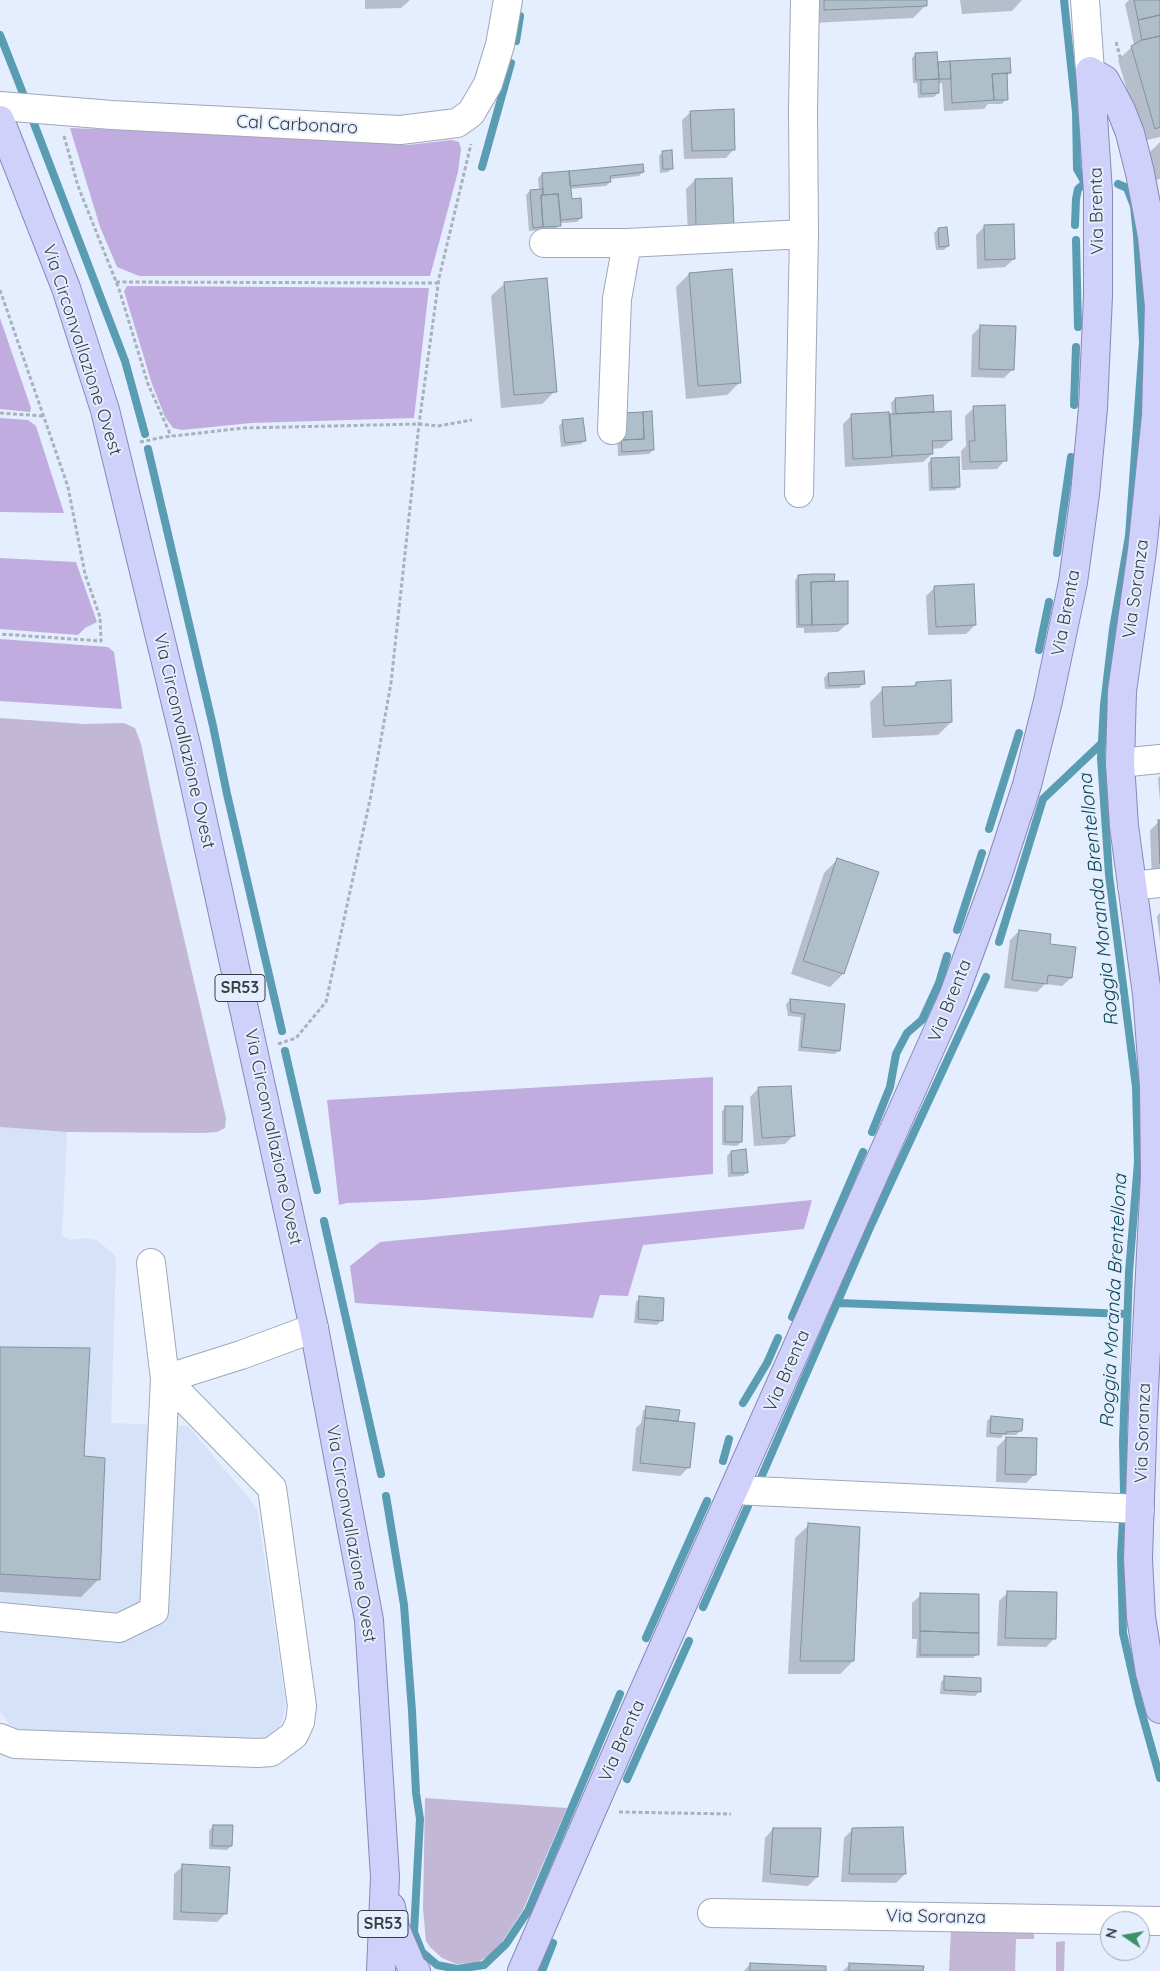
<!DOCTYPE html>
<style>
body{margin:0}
#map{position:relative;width:1160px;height:1971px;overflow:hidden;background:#e4eefe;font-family:Quicksand,sans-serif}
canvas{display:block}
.north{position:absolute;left:1100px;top:1911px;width:50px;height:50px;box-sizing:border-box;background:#e4eefe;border:1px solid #9fa7b3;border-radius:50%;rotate:282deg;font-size:14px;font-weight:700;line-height:20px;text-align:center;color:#383c42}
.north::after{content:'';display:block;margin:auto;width:18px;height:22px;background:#3b9266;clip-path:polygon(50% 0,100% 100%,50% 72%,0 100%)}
</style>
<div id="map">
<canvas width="1160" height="1971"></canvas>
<div class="north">N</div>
</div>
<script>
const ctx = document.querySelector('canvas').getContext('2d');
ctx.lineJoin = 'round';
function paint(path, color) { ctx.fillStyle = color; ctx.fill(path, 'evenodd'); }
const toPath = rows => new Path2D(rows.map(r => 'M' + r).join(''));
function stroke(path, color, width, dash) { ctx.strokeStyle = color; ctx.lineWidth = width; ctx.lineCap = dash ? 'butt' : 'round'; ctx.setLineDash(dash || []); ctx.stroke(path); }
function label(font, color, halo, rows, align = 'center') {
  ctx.font = font + ' Quicksand,sans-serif'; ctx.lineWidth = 4; ctx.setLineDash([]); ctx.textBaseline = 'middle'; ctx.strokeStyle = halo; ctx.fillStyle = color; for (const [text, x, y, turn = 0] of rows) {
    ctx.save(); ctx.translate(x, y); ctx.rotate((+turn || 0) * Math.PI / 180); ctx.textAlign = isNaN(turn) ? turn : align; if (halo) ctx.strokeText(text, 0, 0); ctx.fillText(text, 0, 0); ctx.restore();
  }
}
const built = toPath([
 [0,1127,67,1132,62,1236,71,1240,85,1238,96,1240,114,1254,116,1261,111,1423,188,1426,257,1508,286,1703,282,1722,278,1728,262,1741,24,1732,9,1724,0,1711]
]);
const green = toPath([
 [0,718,84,724,124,723,135,728,141,744,161,840,226,1118,225,1128,217,1132,204,1133,67,1132,0,1127],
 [425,1798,567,1808,523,1910,496,1951,477,1963,456,1964,442,1958,430,1947,426,1941,423,1909],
 [951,1929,1034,1931,1034,1939,1016,1939,1015,1971,949,1971],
 [1065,1941,1064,1971,1056,1971,1056,1942]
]);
const forest = toPath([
 [70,128,275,136,408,145,452,140,459,142,461,149,458,172,430,276,139,276,117,267,100,227],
 [127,286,429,288,414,418,251,423,182,430,173,428,165,417,152,384,124,291],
 [0,318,31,408,30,412,0,409],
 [0,418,28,420,36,426,64,513,0,512],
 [0,558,76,562,97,622,85,628,78,635,0,629],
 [0,639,108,647,114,652,122,709,0,701],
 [713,1077,713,1174,424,1200,347,1203,339,1205,327,1100],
 [812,1200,804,1229,643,1245,628,1296,600,1295,593,1318,355,1303,350,1266,380,1242]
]);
const shadow = toPath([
 [365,0,410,0,401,8,365,9],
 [810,0,926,0,926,5,913,18,812,23],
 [960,0,1022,0,1012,11,962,14],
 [1129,0,1160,0,1160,137,1142,141,1118,60,1134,45,1125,4],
 [916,54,937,63,950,62,1010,72,1006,77,1006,99,1002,104,988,104,984,109,944,111,942,83,937,83,938,93,934,97,918,98,917,83,913,83,912,58],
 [691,112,734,149,726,158,684,159,682,120],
 [1160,142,1160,179,1152,181,1147,155],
 [663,152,672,168,668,172,660,173,659,156],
 [643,172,639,176,610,179,610,182,606,186,569,189,571,200,581,218,577,222,560,223,556,229,529,231,526,195,530,191,539,191,538,178,542,174],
 [695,180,733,225,688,235,686,189],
 [985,226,1014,259,1005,267,977,269,976,235],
 [938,229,948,246,944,250,936,250,934,233],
 [689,274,740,382,727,395,686,399,676,287],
 [505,283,555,391,542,404,501,408,491,296],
 [981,326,1013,369,1004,378,971,377,972,335],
 [895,399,933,413,951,440,942,448,931,449,932,454,923,462,845,467,843,424,852,415,892,414,891,403],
 [974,408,1005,460,997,469,962,470,961,451,966,446,965,416],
 [616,418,653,450,649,454,618,456],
 [563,422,585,440,581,444,561,447,559,426],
 [932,459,959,486,955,490,929,491,928,463],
 [799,576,833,581,831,583,847,624,838,632,804,633,804,628,796,628,795,580],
 [935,587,975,625,966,634,928,635,926,596],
 [828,674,863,684,859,688,825,689,824,678],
 [916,683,951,722,938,735,872,738,870,702,883,689,912,687],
 [1160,776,1160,802,1158,778],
 [1159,822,1160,822,1160,881,1152,881,1150,830],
 [837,860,843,974,830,987,791,974,824,873],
 [1160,913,1160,941,1157,916],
 [1019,931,1049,945,1071,978,1062,986,1045,984,1037,992,1004,988,1010,940],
 [790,1000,843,1005,839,1050,835,1054,798,1051,801,1017,788,1016,786,1004],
 [758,1089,794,1135,785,1144,754,1146,750,1097],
 [726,1107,741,1142,737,1146,722,1145,722,1111],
 [731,1152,747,1172,743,1176,728,1177,727,1156],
 [640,1298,661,1321,657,1325,634,1323,636,1302],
 [0,1348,99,1579,81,1597,0,1592],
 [647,1407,679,1411,677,1422,689,1467,680,1476,632,1471,636,1428,641,1423,643,1411],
 [991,1417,1020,1431,1016,1435,1003,1435,1001,1438,986,1437,987,1421],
 [1006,1438,1035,1474,1026,1483,996,1482,997,1447],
 [809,1525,853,1661,840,1674,788,1674,795,1538],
 [1008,1592,1055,1638,1046,1647,997,1646,999,1601],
 [921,1595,977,1654,973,1658,916,1658,917,1639,912,1639,912,1603],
 [945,1678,979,1692,975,1696,940,1694,941,1682],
 [213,1826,231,1846,227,1850,209,1849,209,1831],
 [773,1829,817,1877,808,1886,762,1882,765,1838],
 [853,1829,905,1874,896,1883,841,1882,844,1838],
 [183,1866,226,1913,217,1922,173,1920,174,1874],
 [750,1964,824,1971,744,1971],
 [849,1965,922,1971,843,1971]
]);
const stream = toPath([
 [1064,0,1076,112,1077,169,1085,183,1078,189,1076,199,1075,225],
 [0,35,24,96],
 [516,41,520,16],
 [33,121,125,361,145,434],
 [482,167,511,63],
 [1118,184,1127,188,1134,206,1137,235,1143,342,1129,536,1113,629,1104,705,1101,758,1109,875,1136,1087,1138,1162,1129,1272,1123,1442,1124,1493],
 [1076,240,1078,327],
 [1074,405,1076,347],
 [148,449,213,726,227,794,282,1031],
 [1057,553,1071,457],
 [1039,650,1049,602],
 [989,829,1019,733],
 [957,930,982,853],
 [999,942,1043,799,1102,743],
 [285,1051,317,1190],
 [872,1132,890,1087,896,1054,907,1033,922,1020,939,983,947,956],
 [324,1221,381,1474],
 [839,1303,1127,1314],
 [792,1317,863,1152],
 [743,1403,767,1363,778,1338],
 [723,1461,729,1439],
 [760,1480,872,1223,986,977],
 [386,1496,404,1605,412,1711,416,1793,420,1819,414,1932,422,1952,437,1965,457,1969,484,1965,506,1944,528,1911,620,1694],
 [1123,1520,1121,1556,1123,1633,1139,1703,1160,1778],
 [703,1607,748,1506],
 [646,1638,707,1501],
 [627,1779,689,1641],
 [542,1971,553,1943]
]);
const building = toPath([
 [824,0,927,0,927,6,824,10,824,0],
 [1134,0,1160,0,1160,15,1138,20,1134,0],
 [1160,15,1160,36,1142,40,1138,20,1160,15],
 [1160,36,1160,127,1155,129,1131,46,1142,40,1160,36],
 [937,52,939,79,916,80,915,53,937,52],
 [1010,58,1011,73,992,74,994,100,952,103,950,61,1010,58],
 [950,61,951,79,939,79,938,62,950,61],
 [1007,73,1008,100,994,100,992,74,1007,73],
 [939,79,939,93,921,94,921,80,939,79],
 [734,109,735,150,692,151,690,111,734,109],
 [672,150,673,169,663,169,662,151,672,150],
 [643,164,644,172,610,176,611,182,570,186,569,171,643,164],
 [569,171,572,199,581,198,582,218,561,220,558,194,543,195,542,173,569,171],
 [732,178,734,226,696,227,695,179,732,178],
 [543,189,543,195,541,195,543,227,533,228,530,190,543,189],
 [558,194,561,226,543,227,541,195,558,194],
 [1014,224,1015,259,985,260,984,225,1014,224],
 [947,227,949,246,939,247,938,228,947,227],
 [732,269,741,383,698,386,689,273,732,269],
 [547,278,557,392,514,395,504,282,547,278],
 [980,325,1016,326,1014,370,979,369,980,325],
 [933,395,934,412,896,414,895,398,933,395],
 [1005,405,1007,461,970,462,969,441,975,441,973,406,1005,405],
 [652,411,654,450,622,452,621,440,644,439,643,412,652,411],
 [951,411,952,440,932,441,933,454,892,456,890,414,951,411],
 [643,412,644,439,621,440,619,413,643,412],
 [889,412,892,457,853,459,851,414,889,412],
 [583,418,586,441,565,443,562,420,583,418],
 [959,457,960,487,932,488,931,458,959,457],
 [813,574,835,574,834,581,811,582,812,625,799,625,798,575,813,574],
 [848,581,848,624,812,625,811,582,848,581],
 [974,584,976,625,936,627,934,586,974,584],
 [864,671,865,684,829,686,828,673,864,671],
 [951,680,952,722,884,726,882,687,916,686,916,682,951,680],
 [1158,820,1160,820,1160,864,1158,820],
 [837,858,879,872,844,974,803,961,837,858],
 [1019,930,1051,934,1050,944,1076,947,1072,978,1048,975,1047,984,1012,980,1019,930],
 [790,999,845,1004,840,1051,801,1047,805,1014,791,1012,790,999],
 [791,1086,795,1136,762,1138,758,1087,791,1086],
 [725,1106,743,1106,742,1142,725,1142,725,1106],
 [746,1149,748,1173,732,1173,731,1151,746,1149],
 [639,1296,664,1298,663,1321,638,1319,639,1296],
 [0,1347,90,1348,84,1456,105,1458,100,1580,0,1574,0,1347],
 [646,1406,680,1410,678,1421,645,1418,646,1406],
 [991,1416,1023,1419,1022,1431,1006,1432,1006,1434,990,1433,991,1416],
 [645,1418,695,1423,690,1468,640,1463,645,1418],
 [1006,1437,1037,1438,1036,1475,1005,1474,1006,1437],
 [808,1523,860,1527,854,1661,800,1661,808,1523],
 [1007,1591,1057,1592,1056,1639,1005,1638,1007,1591],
 [920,1593,979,1594,979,1633,920,1631,920,1593],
 [920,1631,979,1633,979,1655,920,1655,920,1631],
 [944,1676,981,1678,981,1692,944,1690,944,1676],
 [213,1825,233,1825,232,1846,212,1846,213,1825],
 [903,1827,906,1874,849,1874,852,1828,903,1827],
 [773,1828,821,1828,818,1877,770,1874,773,1828],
 [182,1864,230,1867,227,1914,181,1912,182,1864],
 [750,1963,826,1966,826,1971,750,1971,750,1963],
 [849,1963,924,1966,923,1971,849,1971,849,1963]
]);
const path = toPath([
 [1116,42,1121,60],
 [64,136,78,186,119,289,148,384,171,436],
 [116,282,438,283],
 [0,290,68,487,85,574,100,617,101,641,0,634],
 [0,413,43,416],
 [140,442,164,437,244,428,419,424,438,426,472,420],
 [278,1044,296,1038,326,1002,371,795,391,683,419,424,439,278,471,144],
 [619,1812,731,1814]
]);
const minor = toPath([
 [1085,0,1090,71],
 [0,106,112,115,400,130,457,123,471,113,488,84,500,45,508,0],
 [544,243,627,243],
 [612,430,617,299,627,243,804,234],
 [799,493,804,234,803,110,805,0],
 [1120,763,1160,759],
 [1132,886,1160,883],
 [734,1490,1140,1509],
 [0,1617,119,1628,154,1611,165,1379,151,1263],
 [0,1738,15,1744,258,1753,271,1752,294,1735,300,1722,302,1706,272,1488,165,1379,241,1355,314,1328],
 [712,1913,1160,1921]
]);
const major = toPath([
 [1090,71,1105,80,1121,110,1130,133,1140,173,1152,236,1159,306,1156,416,1142,551,1122,691,1120,763,1124,826,1147,994,1154,1086,1155,1176,1143,1409,1138,1559,1141,1617,1150,1673,1160,1709],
 [0,120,66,288,105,410,187,749,314,1328,369,1620,385,1877,381,1971],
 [391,1907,395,1928,412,1968,416,1971],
 [522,1971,635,1711,953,997,997,877,1027,785,1048,701,1073,582,1085,494,1093,408,1098,296,1098,192,1090,71]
]);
const shields = [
 [240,988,50],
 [383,1924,50]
];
const shieldNames = [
 ["SR53",240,988],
 ["SR53",383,1924]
];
const streetNames = [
 ["Cal Carbonaro",297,125,3],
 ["Via Brenta",1097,211,-91],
 ["Via Circonvallazione Ovest",82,350,72],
 ["Via Soranza",1136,589,-82],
 ["Via Brenta",1066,613,-79],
 ["Via Circonvallazione Ovest",184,741,77],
 ["Via Brenta",950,1001,-68],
 ["Via Circonvallazione Ovest",273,1137,78],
 ["Via Brenta",787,1371,-66],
 ["Via Soranza",1143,1433,-88],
 ["Via Circonvallazione Ovest",351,1534,80],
 ["Via Brenta",622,1741,-66],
 ["Via Soranza",936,1917,1]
];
const waterNames = [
 ["Roggia Moranda Brentellona",1099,900,-96],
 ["Roggia Moranda Brentellona",1114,1301,-87]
];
paint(built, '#d5e2f8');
paint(green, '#c3b7d6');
paint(forest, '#c1ace0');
paint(shadow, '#0003');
stroke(stream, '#5a9db2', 8);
paint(building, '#afbfca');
stroke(building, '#83929d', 1);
stroke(minor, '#9fa8b7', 30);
stroke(major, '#8689b7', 30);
stroke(path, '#a9b1bd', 3, [4, 2.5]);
stroke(minor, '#fff', 28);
stroke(major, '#d0d1fa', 28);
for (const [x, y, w] of shields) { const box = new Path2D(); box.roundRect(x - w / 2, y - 13.5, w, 27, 4); ctx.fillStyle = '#e4eefe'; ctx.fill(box); stroke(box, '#383c42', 1); }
label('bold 16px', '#383c42', null, shieldNames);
label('18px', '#383c42', '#e4eefe', streetNames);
label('italic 19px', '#0a4756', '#e4eefe', waterNames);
</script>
